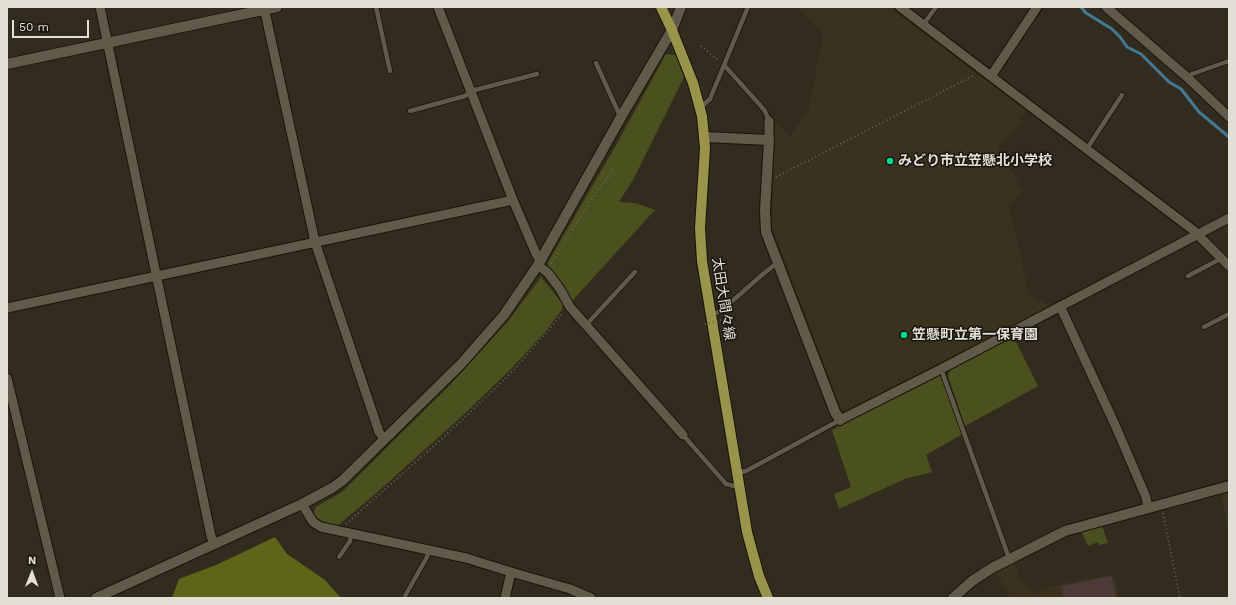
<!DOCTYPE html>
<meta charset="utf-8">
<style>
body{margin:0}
#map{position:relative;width:1236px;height:605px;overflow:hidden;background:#312c1e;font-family:"Work Sans",sans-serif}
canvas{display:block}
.frame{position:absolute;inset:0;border:8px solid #e2dfd6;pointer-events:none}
.north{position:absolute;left:12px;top:553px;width:40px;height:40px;-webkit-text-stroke:3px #17150e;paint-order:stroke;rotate:1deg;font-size:11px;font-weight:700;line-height:16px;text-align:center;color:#e2dfd6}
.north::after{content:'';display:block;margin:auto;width:14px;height:18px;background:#e2dfd6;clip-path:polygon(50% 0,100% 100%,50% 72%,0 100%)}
.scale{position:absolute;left:12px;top:20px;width:77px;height:18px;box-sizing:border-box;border:2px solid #e2dfd6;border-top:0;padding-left:5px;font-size:12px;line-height:14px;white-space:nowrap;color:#e2dfd6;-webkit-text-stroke:3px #17150e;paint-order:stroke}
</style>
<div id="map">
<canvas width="1236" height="605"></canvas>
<div class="frame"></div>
<div class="north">N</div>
<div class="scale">50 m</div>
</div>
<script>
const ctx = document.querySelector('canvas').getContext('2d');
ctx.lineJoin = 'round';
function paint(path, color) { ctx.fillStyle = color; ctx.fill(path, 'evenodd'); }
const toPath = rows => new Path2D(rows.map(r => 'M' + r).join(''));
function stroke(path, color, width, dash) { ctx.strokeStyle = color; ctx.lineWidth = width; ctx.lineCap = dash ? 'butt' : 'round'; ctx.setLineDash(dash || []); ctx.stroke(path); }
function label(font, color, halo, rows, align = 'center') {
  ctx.font = font + ' "Work Sans","Noto Sans JP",sans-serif'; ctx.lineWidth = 3; ctx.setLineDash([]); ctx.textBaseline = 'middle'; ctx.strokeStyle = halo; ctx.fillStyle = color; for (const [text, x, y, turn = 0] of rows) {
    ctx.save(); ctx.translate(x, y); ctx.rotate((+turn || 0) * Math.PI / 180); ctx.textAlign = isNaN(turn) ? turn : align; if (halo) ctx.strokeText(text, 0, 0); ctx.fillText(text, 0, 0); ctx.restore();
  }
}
const built = toPath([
 [796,7,890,7,899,15,1026,111,1020,118,1024,121,998,147,1023,191,1009,205,1029,294,1050,306,1050,307,845,411,841,409,772,226,775,124,777,123,790,137,809,109,823,33],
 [1229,492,1229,536,1221,494],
 [1013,562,1020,578,1028,589,1034,593,1051,586,1114,574,1119,598,1011,598,995,571]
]);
const green = toPath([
 [666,54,676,55,684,77,634,178,619,202,635,203,655,210,571,302,566,295,565,287,548,266,548,262,615,147],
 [541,277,563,304,561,311,545,332,512,368,460,418,374,495,336,527,320,522,313,513,316,507,342,492,450,385,509,320],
 [1013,336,1038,386,965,426,948,376,951,368],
 [937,375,941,377,961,432,961,435,926,455,932,472,905,479,839,509,834,494,851,487,832,430],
 [1102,526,1108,543,1099,545,1098,542,1088,546,1081,531]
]);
const forest = toPath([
 [275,537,287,554,325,580,341,598,172,598,179,579,216,565]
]);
const stream = toPath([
 [1081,7,1086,13,1112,29,1120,37,1127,47,1141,54,1169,82,1181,89,1199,112,1229,137]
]);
const building = toPath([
 [1112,576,1116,598,1063,598,1061,586]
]);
const path = toPath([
 [701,46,719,61],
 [776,177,975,75],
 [551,264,598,189,607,179,613,168],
 [1163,513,1180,598],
 [346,524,446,435,513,371,563,313]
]);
const service = toPath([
 [376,7,390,71],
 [923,25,936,7],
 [596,63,620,116],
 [724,65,760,105,765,111,769,121],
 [1188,78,1192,74,1229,61],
 [701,107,710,99,748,7],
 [410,111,465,96,471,91,537,74],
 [1086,150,1122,95],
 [1188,276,1222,258],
 [711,315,721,311,763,274,777,263],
 [586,325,635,272],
 [1204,327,1229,314],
 [941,369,1009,558],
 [683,435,726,484,734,486,739,485],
 [737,473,746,471,840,420],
 [339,557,350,541,351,534],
 [405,596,427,557,429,550]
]);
const minor = toPath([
 [100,7,211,536,214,543],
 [264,7,315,242,379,432,384,439],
 [438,7,513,200,537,256,541,258],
 [900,7,1193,230,1229,266],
 [1106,7,1188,78,1229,117],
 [991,76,1037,7],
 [769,140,769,121],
 [538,265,548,273,560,289,570,307,683,435],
 [1060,306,1116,427,1146,497,1148,508],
 [7,308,513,200],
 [7,378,60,598],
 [840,420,941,369,1229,218],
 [302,504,313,522,321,527,466,558,511,572,570,589,591,598],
 [505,598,511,572]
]);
const tertiary = toPath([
 [7,64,277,7],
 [705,137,769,140,765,210,766,232,835,412,840,420],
 [96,598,302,504,332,488,342,481,461,364,504,315,538,265,621,117,665,42,672,30,681,7],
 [953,598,972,581,992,568,1065,531,1229,486]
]);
const primary = toPath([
 [661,7,672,30,693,83,702,116,705,148,700,228,702,261,747,532,759,576,768,598]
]);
const pathBridge = toPath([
 [705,324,719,321,721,320]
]);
const markers = [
 [890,161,4,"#05d98b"],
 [904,335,4,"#05d98b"]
];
const poiNames = [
 ["みどり市立笠懸北小学校",898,161],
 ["笠懸町立第一保育園",912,335]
];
const streetNames = [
 ["太田大間々線",723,299,81]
];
paint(built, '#3a321e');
paint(green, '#4b511e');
paint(forest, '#5e6519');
stroke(stream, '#447994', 3);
paint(building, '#4b3a37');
stroke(service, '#191407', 6);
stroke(minor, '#191407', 11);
stroke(tertiary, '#191407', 12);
stroke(primary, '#191407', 12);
stroke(path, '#676356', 2, [1, 3]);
stroke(service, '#605a4b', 4.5);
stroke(minor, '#605a4b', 9);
stroke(tertiary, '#605a4b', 10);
stroke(primary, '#98944a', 10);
stroke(pathBridge, '#676356', 2, [1, 3]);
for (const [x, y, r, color] of markers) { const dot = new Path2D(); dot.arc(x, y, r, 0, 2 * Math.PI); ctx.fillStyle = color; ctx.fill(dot); stroke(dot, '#17150e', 1.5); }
label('bold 14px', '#e2dfd6', '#17150e', poiNames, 'left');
label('14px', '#e2dfd6', '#17150e', streetNames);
</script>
